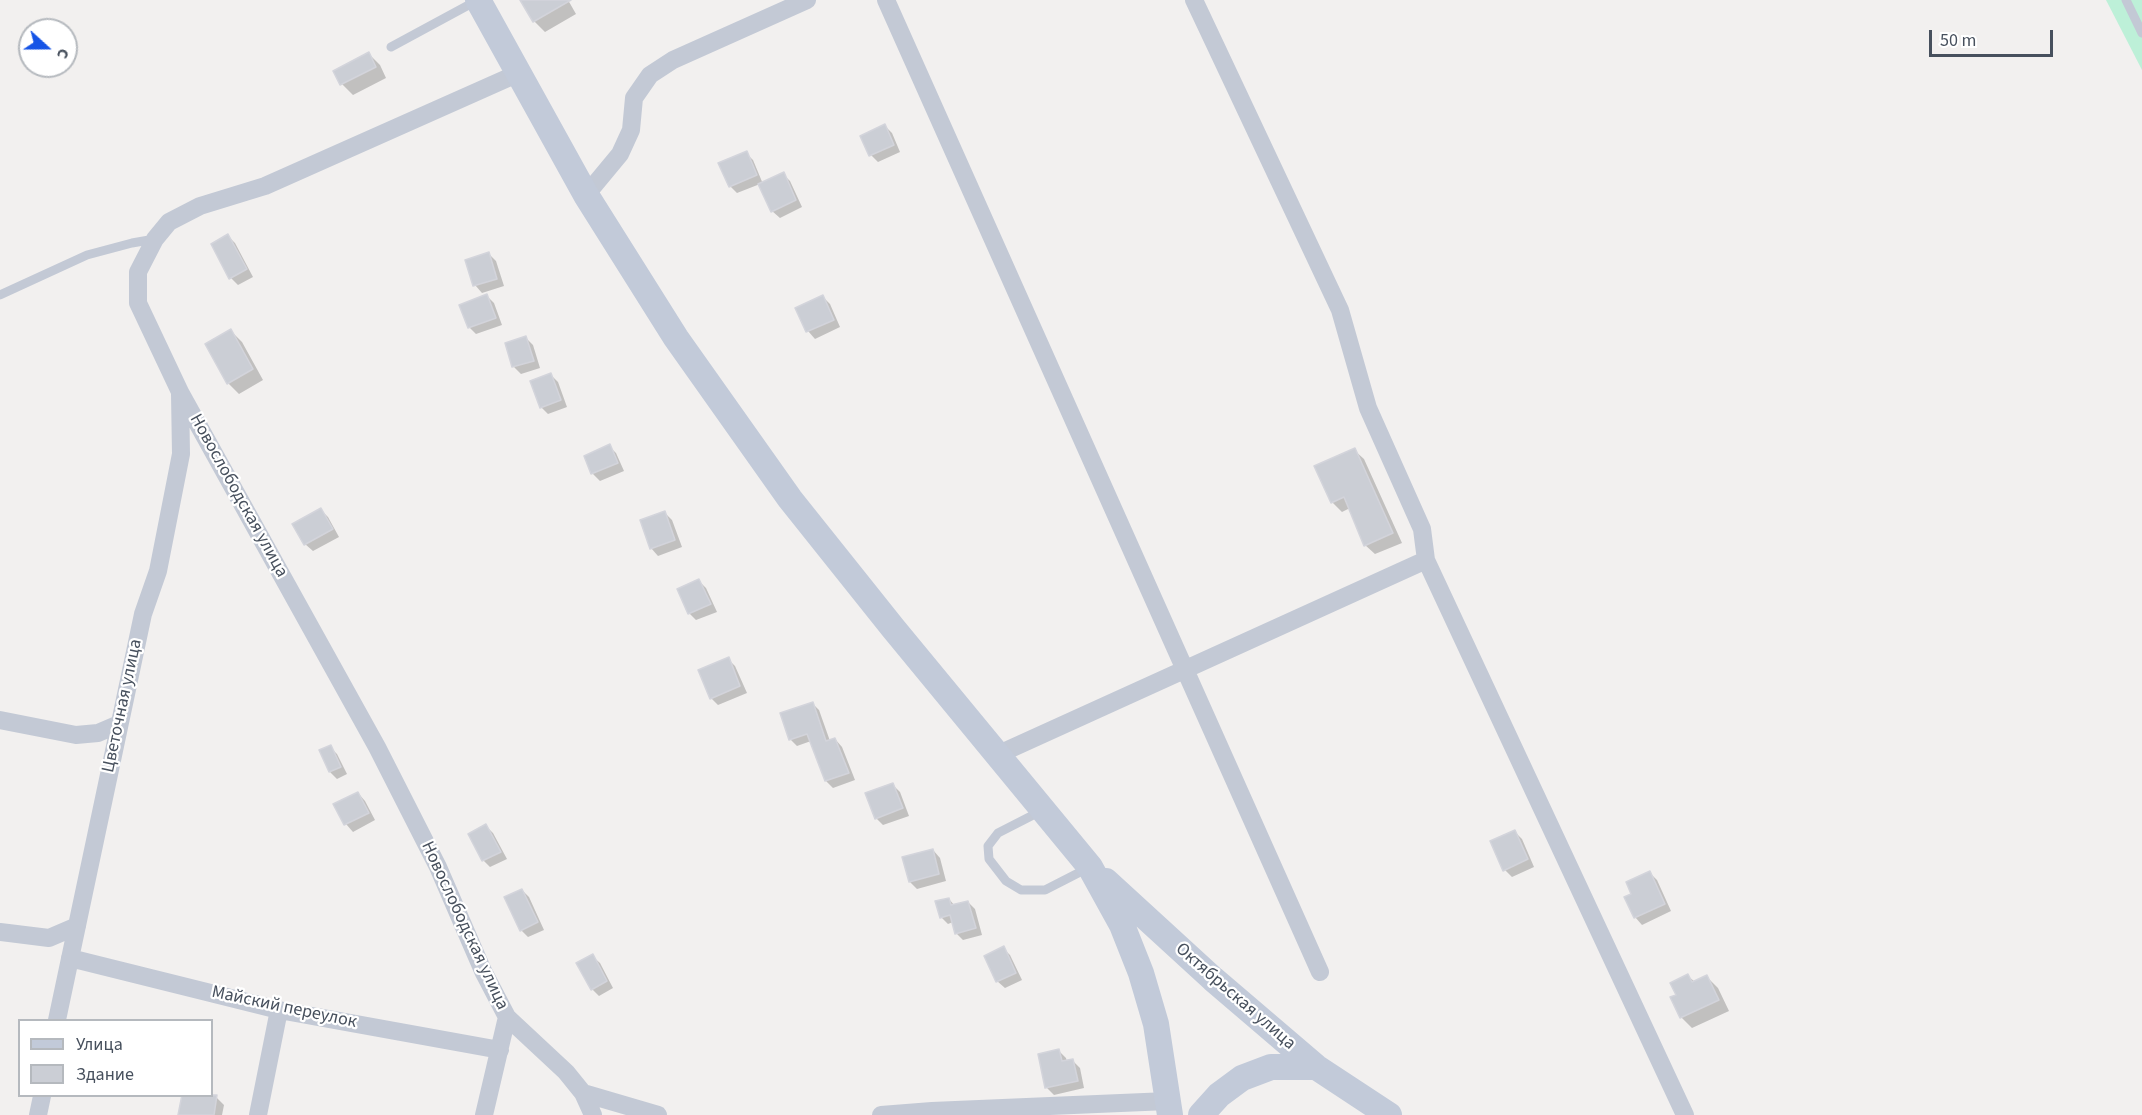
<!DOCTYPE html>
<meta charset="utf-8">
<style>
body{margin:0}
#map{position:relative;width:2142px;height:1115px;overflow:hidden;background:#f2f0ef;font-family:"Source Sans 3",sans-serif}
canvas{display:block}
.legend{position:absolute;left:18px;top:1019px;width:195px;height:78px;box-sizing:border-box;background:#fff;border:2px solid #b5b9be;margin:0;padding:8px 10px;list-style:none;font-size:18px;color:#47505d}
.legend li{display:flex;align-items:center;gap:12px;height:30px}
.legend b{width:30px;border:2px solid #b5b9be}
.north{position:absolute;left:18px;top:18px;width:60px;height:60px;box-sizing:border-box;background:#fff;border:2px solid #b5b9be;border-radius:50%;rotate:111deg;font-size:16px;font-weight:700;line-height:24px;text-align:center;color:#47505d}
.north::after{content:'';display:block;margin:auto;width:21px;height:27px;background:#1554e6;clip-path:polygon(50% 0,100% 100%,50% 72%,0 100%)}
.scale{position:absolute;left:1929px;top:30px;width:124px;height:27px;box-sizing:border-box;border:3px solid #47505d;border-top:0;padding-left:8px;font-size:18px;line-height:21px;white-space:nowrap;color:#47505d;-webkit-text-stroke:4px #fff;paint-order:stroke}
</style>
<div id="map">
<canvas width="2142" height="1115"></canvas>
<ul class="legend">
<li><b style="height:8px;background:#c2cad9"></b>Улица</li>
<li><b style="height:16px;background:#cbced5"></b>Здание</li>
</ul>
<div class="north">С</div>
<div class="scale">50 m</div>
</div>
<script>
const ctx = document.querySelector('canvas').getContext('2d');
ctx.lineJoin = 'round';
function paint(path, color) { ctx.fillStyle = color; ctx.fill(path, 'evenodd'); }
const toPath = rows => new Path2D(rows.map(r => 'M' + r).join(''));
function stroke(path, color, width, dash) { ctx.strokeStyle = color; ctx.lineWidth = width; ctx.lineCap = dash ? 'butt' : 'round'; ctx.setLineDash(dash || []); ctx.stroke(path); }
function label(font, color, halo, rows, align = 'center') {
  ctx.font = font + ' "Source Sans 3",sans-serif'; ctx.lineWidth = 4.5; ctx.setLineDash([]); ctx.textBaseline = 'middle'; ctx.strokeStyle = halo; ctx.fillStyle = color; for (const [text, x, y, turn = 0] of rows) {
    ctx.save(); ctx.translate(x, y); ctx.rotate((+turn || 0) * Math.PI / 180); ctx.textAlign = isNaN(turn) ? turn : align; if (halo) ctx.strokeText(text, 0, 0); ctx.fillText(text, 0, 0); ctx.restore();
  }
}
const green = toPath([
 [2106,0,2142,0,2142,70]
]);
const shadow = toPath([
 [522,0,568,0,576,14,545,32,534,21],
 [369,54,380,65,386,78,353,95,342,84],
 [885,126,892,133,900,152,878,162,871,155,862,136],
 [746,153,753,160,763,184,783,174,790,181,802,207,780,218,772,211,760,184,737,193,730,186],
 [228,236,235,243,253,277,238,285,231,278],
 [489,254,496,261,504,286,482,293,475,285],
 [487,296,494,303,502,325,476,334,469,327],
 [823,297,830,304,840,327,815,339,808,331,797,309],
 [231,331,242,342,263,380,239,394,228,383],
 [526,338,533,345,540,368,521,374,514,367,506,344],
 [551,375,558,382,567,407,548,414,541,407],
 [609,446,616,453,624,471,600,481,593,474,585,456],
 [1354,450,1364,459,1402,543,1375,554,1365,545,1350,508,1342,512,1332,502],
 [321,510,328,517,339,537,313,551,305,544,294,524],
 [665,513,672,520,682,547,658,556,651,548],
 [699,581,706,588,717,612,696,620,689,613],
 [728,659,735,666,747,693,718,705,711,698],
 [812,703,819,710,830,741,835,739,842,747,855,780,833,788,826,781,811,741,797,746,790,739],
 [330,747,337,754,347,774,337,779,330,772,321,751],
 [893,785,900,792,909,816,883,825,876,818],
 [358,793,365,801,375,820,353,832,346,824,335,805],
 [486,826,493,833,507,859,490,867,483,860],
 [1515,832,1522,839,1534,867,1512,877,1505,870],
 [933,850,940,858,946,881,917,889,910,882],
 [1650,873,1657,880,1671,911,1642,925,1635,917,1633,895],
 [522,890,529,897,544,930,528,937,521,930],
 [949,899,955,906,968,902,975,909,982,935,963,940,956,933,953,922,948,924,941,917],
 [1003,948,1010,955,1022,980,1005,988,997,981,986,956],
 [592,956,600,963,613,988,599,996,592,989],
 [1688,976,1695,982,1707,977,1718,988,1729,1011,1692,1028,1681,1017,1678,996],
 [1059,1051,1066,1058,1067,1062,1073,1061,1080,1068,1084,1088,1054,1095,1046,1087],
 [217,1098,224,1105,222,1115,179,1115]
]);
const building = toPath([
 [520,0,571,0,533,22,520,0],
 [369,52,376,67,340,85,333,71,369,52],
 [885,124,894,145,869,156,860,136,885,124],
 [747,151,757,175,729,187,718,163,747,151],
 [784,172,796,200,771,212,758,184,784,172],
 [228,234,247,269,229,279,211,244,228,234],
 [489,252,497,279,473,286,465,260,489,252],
 [487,294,496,318,468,328,459,305,487,294],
 [823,295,834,320,806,332,795,308,823,295],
 [231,329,253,369,227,384,205,344,231,329],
 [526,336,534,361,512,367,505,343,526,336],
 [551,373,561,400,540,408,530,381,551,373],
 [610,444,618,463,591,474,584,456,610,444],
 [1355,448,1393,533,1364,546,1344,497,1331,503,1314,466,1355,448],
 [321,508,333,529,304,545,292,524,321,508],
 [665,511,675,540,650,549,640,520,665,511],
 [699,579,711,604,688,614,677,589,699,579],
 [729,657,740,686,710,699,698,670,729,657],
 [813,702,826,741,835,738,849,773,825,781,807,734,789,740,780,713,813,702],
 [331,745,341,767,329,772,319,750,331,745],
 [893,783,903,808,875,819,865,793,893,783],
 [358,792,369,813,344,825,333,804,358,792],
 [486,824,501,852,482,861,468,834,486,824],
 [1515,830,1528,859,1503,871,1490,841,1515,830],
 [933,849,939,874,909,882,902,857,933,849],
 [1650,871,1665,904,1634,918,1624,897,1631,894,1626,882,1650,871],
 [522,889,538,922,520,931,504,897,522,889],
 [949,898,951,905,968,901,976,928,955,934,950,915,940,918,935,901,949,898],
 [1004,946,1016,973,996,982,984,956,1004,946],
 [593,954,607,981,591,990,576,963,593,954],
 [1688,974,1692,982,1707,975,1719,1000,1680,1018,1670,997,1676,995,1670,983,1688,974],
 [1059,1049,1062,1061,1073,1059,1078,1081,1045,1088,1038,1054,1059,1049],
 [182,1095,217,1095,214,1115,178,1115,182,1095]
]);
const lane = toPath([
 [2126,0,2142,33],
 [391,47,476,1],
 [0,295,87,255,132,243,155,239],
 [1041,811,998,833,988,846,989,859,1006,881,1021,890,1045,890,1088,868]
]);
const street = toPath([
 [886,0,1320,972],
 [586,195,620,154,631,130,634,98,650,75,673,60,807,0],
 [1426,560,1685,1115],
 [0,720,76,735,98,733,119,724],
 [999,754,1426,560,1422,529,1368,408,1340,310,1194,0],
 [0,932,49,938,77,926],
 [70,958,279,1010,500,1050],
 [507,1017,566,1072,583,1093,658,1115],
 [57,1020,143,614,158,571,181,454,180,394],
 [583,1093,593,1115],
 [38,1115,42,1096],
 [258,1115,279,1010],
 [484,1115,507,1017,483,971,438,867,377,747,180,392,138,303,138,272,155,239,169,222,200,206,265,186,519,73],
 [881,1115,932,1111,1168,1101]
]);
const secondary = toPath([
 [478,0,586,195,676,338,790,499,893,628,1090,867,1122,925,1141,973,1156,1024,1170,1115],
 [1106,881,1213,979,1316,1067,1389,1115],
 [1201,1115,1219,1095,1242,1078,1271,1067,1316,1067]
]);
const streetNames = [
 ["Новослободская улица",238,496,61],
 ["Цветочная улица",123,706,-78],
 ["Новослободская улица",464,926,65],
 ["Октябрьская улица",1235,997,41],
 ["Майский переулок",284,1008,12]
];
paint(green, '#bdf0d8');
paint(shadow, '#0003');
paint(building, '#cbced5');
stroke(building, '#d3d4db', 1.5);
stroke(lane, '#c3c9d5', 9);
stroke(street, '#c3c9d5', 18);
stroke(secondary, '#c2cad9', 26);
label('18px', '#47505d', '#fff', streetNames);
</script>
